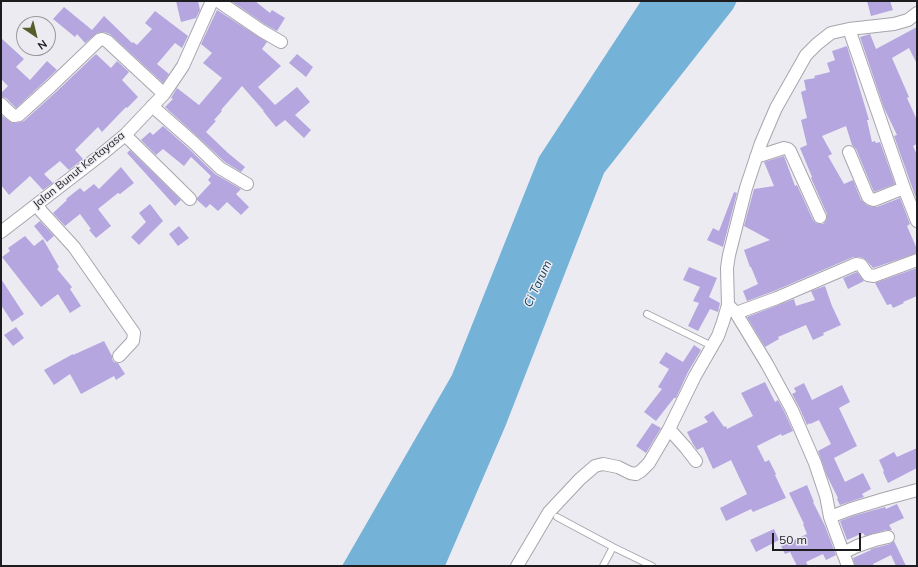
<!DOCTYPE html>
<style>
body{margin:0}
#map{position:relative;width:918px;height:567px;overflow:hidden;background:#edebf2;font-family:Mulish,sans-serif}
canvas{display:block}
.frame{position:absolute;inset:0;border:2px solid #1d1c1f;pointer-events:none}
.north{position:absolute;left:16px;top:16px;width:40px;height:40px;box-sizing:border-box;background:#edebf2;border:1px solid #9a989e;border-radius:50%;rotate:145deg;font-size:11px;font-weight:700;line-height:16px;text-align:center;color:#1d1c1f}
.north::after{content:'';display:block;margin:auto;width:14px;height:18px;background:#565c2a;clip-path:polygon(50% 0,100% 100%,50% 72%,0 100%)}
.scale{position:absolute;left:772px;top:533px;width:89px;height:18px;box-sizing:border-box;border:2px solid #1d1c1f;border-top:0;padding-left:5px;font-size:12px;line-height:14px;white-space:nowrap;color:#1d1c1f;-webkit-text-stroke:3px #edebf2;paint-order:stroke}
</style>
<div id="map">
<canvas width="918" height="567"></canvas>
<div class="frame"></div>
<div class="north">N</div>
<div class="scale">50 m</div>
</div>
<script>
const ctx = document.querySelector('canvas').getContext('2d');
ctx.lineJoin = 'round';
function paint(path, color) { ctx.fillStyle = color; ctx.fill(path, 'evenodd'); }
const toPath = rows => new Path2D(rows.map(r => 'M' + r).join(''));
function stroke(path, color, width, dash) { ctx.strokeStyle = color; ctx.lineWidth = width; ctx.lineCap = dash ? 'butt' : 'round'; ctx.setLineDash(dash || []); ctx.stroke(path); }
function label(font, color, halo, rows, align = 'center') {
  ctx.font = font + ' Mulish,sans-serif'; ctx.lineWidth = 3; ctx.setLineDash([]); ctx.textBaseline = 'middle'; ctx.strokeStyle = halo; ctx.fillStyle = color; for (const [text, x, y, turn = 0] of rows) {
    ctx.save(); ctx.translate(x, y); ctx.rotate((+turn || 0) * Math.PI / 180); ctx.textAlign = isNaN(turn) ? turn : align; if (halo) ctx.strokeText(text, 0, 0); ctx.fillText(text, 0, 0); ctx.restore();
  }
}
const water = toPath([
 [641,1,737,1,733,9,604,173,505,427,445,566,342,566,452,375,539,157]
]);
const building = toPath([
 [176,1,198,1,200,10,196,18,181,22],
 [231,1,255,1,270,13,272,10,285,18,277,31,266,25],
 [867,1,890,1,893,10,871,16],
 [64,7,92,30,104,16,132,43,133,42,137,45,152,29,145,23,155,11,188,36,182,48,175,43,157,64,169,74,163,83,110,34,104,32,97,33,85,43,77,34,75,37,53,19],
 [217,10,267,42,262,49,281,66,258,87,275,105,297,87,310,102,295,115,311,130,304,138,285,120,276,127,263,111,264,111,242,86,221,110,222,111,214,120,216,121,206,132,228,153,245,167,241,172,225,162,198,137,165,107,173,99,171,98,177,88,199,105,222,78,203,63,212,53,201,44],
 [917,27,917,64,909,48,892,58,909,97,907,98,917,120,917,144,913,146,917,155,917,201,894,136,897,135,884,108,860,37,870,34,876,49],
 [1,38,24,59,16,67,30,80,47,61,57,70,16,108,6,98,1,97,1,93,8,86,1,79],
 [847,46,869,120,867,120,872,142,875,141,876,143,880,142,895,184,874,192,856,149,852,145,846,126,822,136,832,154,828,156,844,184,853,180,861,200,867,205,872,207,877,207,900,198,910,224,907,226,917,249,917,253,873,268,867,261,863,258,857,257,853,257,774,291,747,301,743,291,758,284,751,267,750,267,744,250,770,240,744,226,754,189,774,186,764,162,784,156,795,186,797,185,813,220,816,223,820,224,823,224,826,221,827,217,827,214,811,178,812,177,800,148,807,145,801,120,807,118,801,92,806,90,804,80,815,78,814,76,830,72,827,63,835,60,832,51],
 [96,54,111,68,117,61,129,72,122,80,138,97,127,108,126,107,102,132,98,127,75,150,83,159,69,170,60,161,44,174,53,183,43,190,30,176,9,195,1,185,1,115,12,123,20,122,24,121,56,92],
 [297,54,313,67,306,77,289,63],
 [163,126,188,148,215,174,241,189,236,194,249,207,241,215,227,202,218,211,210,204,206,208,197,200,197,198,211,183,208,180,211,176,191,157,184,166,163,149,156,155,141,140,150,132,153,135],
 [130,150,181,200,175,206,127,153],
 [121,167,134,183,120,194,118,193,98,209,111,226,96,238,89,230,91,229,80,214,65,226,53,213,67,200,66,199,80,188,84,192,94,184,99,189],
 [734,192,737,193,723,247,707,240,713,228,719,231],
 [150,204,163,221,139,245,131,237,146,222,139,213],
 [40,221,54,236,47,242,34,226],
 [179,226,189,238,178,246,169,234],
 [25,236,34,246,43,239,59,267,57,269,72,287,70,289,81,306,70,313,58,294,41,307,2,257,10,251,8,248],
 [689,267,717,278,709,297,720,303,718,312,710,309,698,331,688,326,699,303,693,301,700,287,683,280],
 [917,268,917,296,903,302,904,303,893,308,891,304,887,305,875,283],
 [857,272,864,281,848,289,843,278],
 [1,279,24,314,12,322,1,305],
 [825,286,832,306,841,325,823,333,824,335,813,340,806,325,778,337,779,339,765,347,747,317,794,299,796,306,815,300,811,291],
 [16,327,24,338,13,346,4,335],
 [104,341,112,356,112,359,114,362,118,363,125,374,116,380,114,376,81,394,70,374,54,385,44,370,73,354,73,355],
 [694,345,701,350,688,372,676,398,674,398,656,421,644,412,662,389,658,387,669,369,659,363,666,352,683,362],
 [765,382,775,402,778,400,785,413,793,431,782,436,781,434,757,446,765,462,769,460,776,474,775,475,786,498,753,512,751,509,726,521,720,508,747,494,731,460,713,469,703,447,697,450,693,444,687,432,708,422,704,417,713,411,724,427,726,426,727,429,753,416,741,393],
 [804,383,812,400,842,385,850,402,839,408,857,446,834,458,845,482,863,473,871,489,862,494,864,497,840,505,837,499,838,498,827,476,818,451,831,444,819,420,810,424,810,423,807,425,799,407,792,394,796,392,794,388],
 [652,423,661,428,646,453,636,446],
 [917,448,917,468,888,483,883,472,884,471,879,460,894,452,897,457],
 [807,485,814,502,813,502,825,526,836,555,826,560,823,554,806,562,808,566,797,566,790,552,785,554,781,546,807,534,803,524,804,524,789,493],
 [897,504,904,518,889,525,892,530,886,530,865,536,863,533,847,540,840,521,853,516,885,507,886,509],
 [774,529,779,540,756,552,750,540],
 [894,541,906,566,896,566,891,555,873,564,874,566,855,566,853,558,871,550,871,549,890,544]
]);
const service = toPath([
 [647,314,712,346],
 [557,517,613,547,652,566],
 [603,566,613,547]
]);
const minor = toPath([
 [218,1,262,31,281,42],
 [849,29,904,188,917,221],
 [1,104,9,112,14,116,19,115,51,86,99,40,102,39,107,41,164,94],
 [152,106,193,142,220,168,247,184],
 [125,135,190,199],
 [849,152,868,197,871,199,874,200,904,188],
 [756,157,784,148,788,149,790,151,820,217],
 [37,204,41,211,74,247,134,333,133,341,119,356],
 [1,232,102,154,125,135,164,94,183,66,212,1],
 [728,305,736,313,767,364,792,410,815,463,826,496,830,517,848,566],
 [736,313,777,298,856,264,861,265,868,275,874,276,917,260],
 [669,429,686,448,696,461],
 [830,517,851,509,884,499,917,490],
 [843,553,857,546,875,540,888,537],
 [517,566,549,512,580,479,595,466,603,464,618,467,630,473,636,474,641,471,649,463,669,429,695,376,718,336,723,322,728,305,727,268,729,255,746,188,761,143,776,108,806,55,817,44,831,33,849,29,894,24,908,20,917,13]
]);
const streetNames = [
 ["Jalan Bunut Kertayasa",79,170,-39]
];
const waterNames = [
 ["Ci Tarum",538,284,-65]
];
paint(water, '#74b2d7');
paint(building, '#b5a6e0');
stroke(service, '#a7a5ac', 8);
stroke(minor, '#a7a5ac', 14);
stroke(service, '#fff', 6);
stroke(minor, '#fff', 12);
label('11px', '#1d1c1f', '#edebf2', streetNames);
label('italic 12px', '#083d56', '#edebf2', waterNames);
</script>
